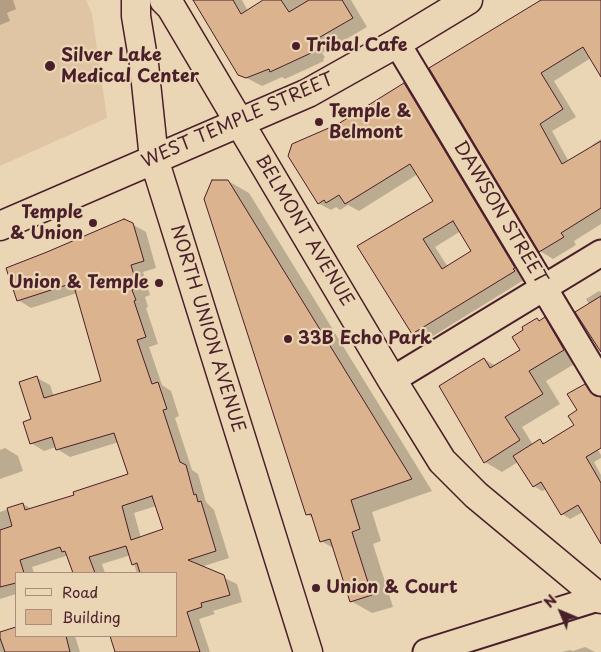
<!DOCTYPE html>
<style>
body{margin:0}
#map{position:relative;width:601px;height:652px;overflow:hidden;background:#ead6b4;font-family:"Playpen Sans",sans-serif}
canvas{display:block}
.legend{position:absolute;left:15px;top:572px;width:162px;height:65px;box-sizing:border-box;background:#ead6b4;border:1px solid #aa8d7d;margin:0;padding:6px 9px;list-style:none;font-size:15px;color:#4a1f2b}
.legend li{display:flex;align-items:center;gap:10px;height:25px}
.legend b{width:25px;border:1px solid #aa8d7d}
.north{position:absolute;left:536px;top:587px;width:50px;height:50px;-webkit-text-stroke:4px #ead6b4;paint-order:stroke;rotate:315deg;font-size:14px;font-weight:700;line-height:20px;text-align:center;color:#4a1f2b}
.north::after{content:'';display:block;margin:auto;width:18px;height:22px;background:#4a1f2b;clip-path:polygon(50% 0,100% 100%,50% 72%,0 100%)}
</style>
<div id="map">
<canvas width="601" height="652"></canvas>
<ul class="legend">
<li><b style="height:6px;background:#ead6b4"></b>Road</li>
<li><b style="height:14px;background:#dcb38f"></b>Building</li>
</ul>
<div class="north">N</div>
</div>
<script>
const ctx = document.querySelector('canvas').getContext('2d');
ctx.lineJoin = 'round';
function paint(path, color) { ctx.fillStyle = color; ctx.fill(path, 'evenodd'); }
const toPath = rows => new Path2D(rows.map(r => 'M' + r).join(''));
function stroke(path, color, width, dash) { ctx.strokeStyle = color; ctx.lineWidth = width; ctx.lineCap = dash ? 'butt' : 'round'; ctx.setLineDash(dash || []); ctx.stroke(path); }
function label(font, color, halo, rows, align = 'center') {
  ctx.font = font + ' "Playpen Sans",sans-serif'; ctx.lineWidth = 4.5; ctx.setLineDash([]); ctx.textBaseline = 'middle'; ctx.strokeStyle = halo; ctx.fillStyle = color; for (const [text, x, y, turn = 0] of rows) {
    ctx.save(); ctx.translate(x, y); ctx.rotate((+turn || 0) * Math.PI / 180); ctx.textAlign = isNaN(turn) ? turn : align; if (halo) ctx.strokeText(text, 0, 0); ctx.fillText(text, 0, 0); ctx.restore();
  }
}
const built = toPath([
 [0,0,86,0,92,14,107,118,0,166]
]);
const shadow = toPath([
 [0,0,13,0,16,9,7,13,10,21,0,25],
 [194,0,242,0,248,11,266,0,351,0,367,27,322,53,325,57,323,59,324,61,285,79,282,77,262,86,239,74],
 [546,0,601,0,601,75,591,58,554,81,576,117,552,131,569,162,593,147,592,145,601,139,601,224,574,241,576,245,553,259,540,251,431,69],
 [404,85,417,92,527,278,425,341,413,333,359,247,434,201,418,174,359,211,348,205,340,210,336,207,331,210,318,203,338,125],
 [461,231,473,251,448,267,435,247],
 [228,181,249,193,432,491,372,512,381,541,373,544,393,607,372,613,351,601,335,549,321,541,313,518,307,514],
 [132,224,146,232,156,268,143,272,150,295,145,297,148,307,146,308,158,344,149,347,162,385,171,391,179,416,175,418,192,470,198,474,206,502,214,510,229,558,201,567,237,584,242,602,213,611,215,614,199,619,210,652,114,652,116,651,112,636,176,636,176,573,137,573,131,555,102,564,105,573,79,573,74,558,69,555,32,567,34,573,16,573,16,594,0,599,0,512,23,504,32,509,76,496,130,475,119,442,70,457,57,449,56,447,44,451,31,443,37,378,50,385,54,397,103,381,77,293,31,308,18,300],
 [156,506,164,530,141,538,134,513],
 [599,291,601,292,601,350,589,304,586,299],
 [537,319,541,321,545,319,562,329,581,360,546,381,560,404,522,427,533,445,540,440,546,444,586,429,601,455,601,458,594,462,601,475,601,542,583,512,570,519,562,514,547,489,542,491,534,486,518,462,502,472,485,462,484,359,496,366,521,350],
 [585,385,595,391,601,398,601,425],
 [5,448,18,456,23,471,0,479,0,450],
 [16,628,16,636,75,636,80,652,0,652,0,634],
 [585,647,595,652,562,652,570,650,573,651]
]);
const building = toPath([
 [193,0,233,0,241,14,263,0,281,0,289,12,309,0,342,0,353,18,308,44,311,49,309,50,311,53,270,72,269,69,246,78,238,75,193,0],
 [541,0,601,0,601,77,583,47,541,73,563,109,540,124,562,164,601,141,601,208,561,233,564,237,539,252,429,68,541,0],
 [404,83,515,268,513,269,515,271,412,334,357,246,433,201,410,164,345,204,339,195,326,203,324,200,318,204,288,156,292,144,338,124,404,83],
 [453,221,471,251,442,269,423,239,453,221],
 [212,180,228,180,412,479,351,500,360,529,352,532,372,595,350,602,330,539,320,542,311,514,306,515,204,199,212,180],
 [124,219,133,223,144,261,131,265,138,288,132,290,136,300,134,301,146,337,137,340,152,384,158,382,167,409,163,410,180,462,186,465,194,495,196,494,198,502,201,501,216,551,188,560,224,575,230,595,201,603,202,607,187,612,200,652,115,652,110,636,176,636,176,573,140,573,137,563,132,565,126,546,89,557,95,573,73,573,65,551,62,552,60,547,20,560,24,573,16,573,16,583,0,587,0,530,12,526,7,508,23,503,25,510,74,495,73,492,128,474,114,433,56,450,52,437,30,444,23,422,31,419,19,382,37,376,44,398,101,381,73,283,17,301,6,268,47,252,124,219],
 [152,496,163,529,131,540,122,506,152,496],
 [601,296,601,352,575,312,601,296],
 [545,317,564,350,529,371,543,394,505,417,520,440,484,463,439,386,484,358,490,368,520,350,512,337,523,330,522,327,537,318,539,321,545,317],
 [585,384,594,395,601,397,601,448,586,457,601,483,601,544,578,505,561,515,541,482,533,487,513,456,540,439,543,444,574,425,568,416,577,410,567,394,585,384],
 [16,627,16,636,66,636,70,652,5,652,0,638,0,632,16,627]
]);
const street = toPath([
 [397,43,601,383],
 [392,380,601,253],
 [426,652,601,597]
]);
const secondary = toPath([
 [136,0,136,16,144,64,154,159,308,652],
 [164,0,171,7,392,380,442,461,476,495,601,599],
 [0,226,308,93,397,43,468,0]
]);
const markers = [
 [296,46,5,"#4a1f2b"],
 [50,66,6,"#4a1f2b"],
 [319,122,5,"#4a1f2b"],
 [93,223,5,"#4a1f2b"],
 [159,283,5,"#4a1f2b"],
 [288,339,5,"#4a1f2b"],
 [316,588,5,"#4a1f2b"]
];
const poiNames = [
 ["Tribal Cafe",306,46],
 ["Silver Lake",61,56],
 ["Medical Center",61,77],
 ["Temple &",329,112],
 ["Belmont",329,133],
 ["Temple",83,213,"right"],
 ["& Union",83,234,"right"],
 ["Union & Temple",149,283,"right"],
 ["33B Echo Park",298,339],
 ["Union & Court",326,588]
];
const streetNames = [
 ["WEST TEMPLE STREET",238,121,-24],
 ["DAWSON STREET",500,213,59],
 ["BELMONT AVENUE",304,231,59],
 ["NORTH UNION AVENUE",207,329,73]
];
paint(built, '#e0c5a4');
paint(shadow, '#0003');
paint(building, '#dcb38f');
stroke(building, '#4a1f2b', 1);
stroke(street, '#4a1f2b', 29);
stroke(secondary, '#4a1f2b', 31);
stroke(street, '#ead6b4', 25);
stroke(secondary, '#ead6b4', 28);
for (const [x, y, r, color] of markers) { const dot = new Path2D(); dot.arc(x, y, r, 0, 2 * Math.PI); ctx.fillStyle = color; ctx.fill(dot); stroke(dot, '#ead6b4', 2); }
label('bold 18px', '#4a1f2b', '#ead6b4', poiNames, 'left');
label('18px', '#4a1f2b', '#ead6b4', streetNames);
</script>
